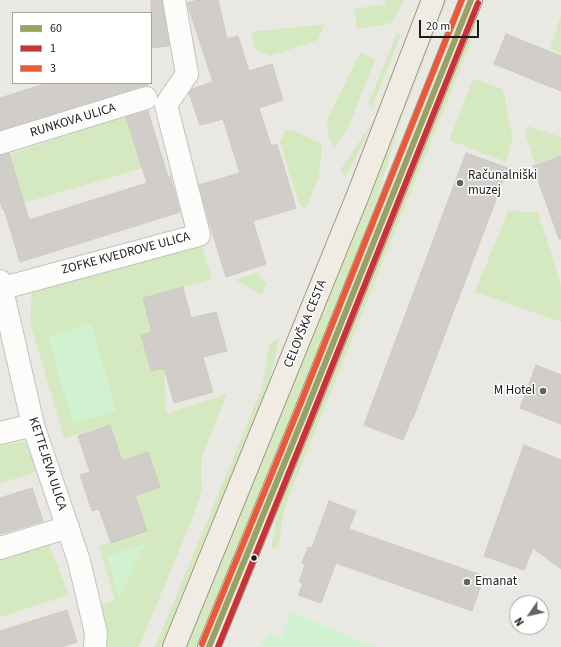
<!DOCTYPE html>
<meta charset="utf-8">
<style>
body{margin:0}
#map{position:relative;width:561px;height:647px;overflow:hidden;background:#eae8e3;font-family:"Source Sans 3",sans-serif}
canvas{display:block}
.legend{position:absolute;left:12px;top:12px;width:140px;height:72px;box-sizing:border-box;background:#fff;border:1px solid #a4a4a4;margin:0;padding:5px 7px;list-style:none;font-size:12px;color:#1b1b1b}
.legend li{display:flex;align-items:center;gap:8px;height:20px}
.legend b{width:20px;border:1px solid #a4a4a4}
.north{position:absolute;left:509px;top:595px;width:40px;height:40px;box-sizing:border-box;background:#fff;border:1px solid #a4a4a4;border-radius:50%;rotate:236deg;font-size:11px;font-weight:700;line-height:16px;text-align:center;color:#1b1b1b}
.north::after{content:'';display:block;margin:auto;width:14px;height:18px;background:#636361;clip-path:polygon(50% 0,100% 100%,50% 72%,0 100%)}
.scale{position:absolute;left:419px;top:20px;width:60px;height:18px;box-sizing:border-box;border:2px solid #1b1b1b;border-top:0;padding-left:5px;font-size:12px;line-height:14px;white-space:nowrap;color:#1b1b1b;-webkit-text-stroke:3px #fff;paint-order:stroke}
</style>
<div id="map">
<canvas width="561" height="647"></canvas>
<ul class="legend">
<li><b style="height:5px;background:#96a364"></b>60</li>
<li><b style="height:5px;background:#c93337"></b>1</li>
<li><b style="height:5px;background:#ec593a"></b>3</li>
</ul>
<div class="north">N</div>
<div class="scale">20 m</div>
</div>
<script>
const ctx = document.querySelector('canvas').getContext('2d');
ctx.lineJoin = 'round';
function paint(path, color) { ctx.fillStyle = color; ctx.fill(path, 'evenodd'); }
const toPath = rows => new Path2D(rows.map(r => 'M' + r).join(''));
function stroke(path, color, width, dash) { ctx.strokeStyle = color; ctx.lineWidth = width; ctx.lineCap = dash ? 'butt' : 'round'; ctx.setLineDash(dash || []); ctx.stroke(path); }
function label(font, color, halo, rows, align = 'center') {
  ctx.font = font + ' "Source Sans 3",sans-serif'; ctx.lineWidth = 3; ctx.setLineDash([]); ctx.textBaseline = 'middle'; ctx.strokeStyle = halo; ctx.fillStyle = color; for (const [text, x, y, turn = 0] of rows) {
    ctx.save(); ctx.translate(x, y); ctx.rotate((+turn || 0) * Math.PI / 180); ctx.textAlign = isNaN(turn) ? turn : align; if (halo) ctx.strokeText(text, 0, 0); ctx.fillText(text, 0, 0); ctx.restore();
  }
}
const grass = toPath([
 [385,0,404,0,391,23,357,29,354,9,385,4],
 [445,0,447,0,401,119,373,211,357,257,198,647,185,647,375,182],
 [478,9,477,20,472,39,288,499,282,520,279,545,271,550,276,518,282,497,353,323],
 [561,15,561,53,550,49],
 [325,24,318,40,270,56,255,50,251,32],
 [397,33,401,35,372,107,368,104],
 [361,52,375,60,350,123,335,147,329,140,327,120,357,59],
 [476,79,503,89,513,139,506,162,449,140,472,81],
 [126,116,143,168,24,203,10,154],
 [375,118,345,179,341,169],
 [528,126,561,137,561,155,535,164,525,133],
 [291,129,322,144,319,177,306,208,300,206,280,143,285,130],
 [508,211,538,212,561,285,561,322,475,292],
 [199,235,212,279,143,298,152,332,141,336,151,371,164,368,166,414,227,394,202,456,201,469,202,490,193,517,139,647,102,647,105,642,101,605,115,600,99,546,147,531,135,496,160,487,148,452,122,461,109,425,64,438,30,322,32,292],
 [258,272,261,280,267,283,262,295,236,280],
 [279,339,268,388,262,404,162,647,155,647,262,388,269,346,274,340],
 [24,441,38,472,0,483,0,446],
 [45,534,69,595,0,617,0,548]
]);
const park = toPath([
 [91,323,116,411,73,424,48,337],
 [145,544,119,598,107,556],
 [291,612,376,647,261,647,268,633,282,638]
]);
const building = toPath([
 [151,0,162,0,169,46,151,48,151,0],
 [198,0,218,0,227,39,238,36,249,71,272,64,283,100,259,108,271,146,277,144,296,208,253,221,266,264,226,277,208,218,199,185,240,173,223,119,200,125,189,93,192,89,213,82,188,6,187,3,198,0],
 [506,34,561,56,561,91,494,64,506,34],
 [48,83,147,83,148,86,142,86,0,130,0,98,48,83],
 [148,111,168,177,170,176,180,212,20,262,4,209,3,210,0,201,0,155,9,153,29,220,147,183,126,117,148,111],
 [466,153,508,168,413,418,412,418,403,440,364,425,466,153],
 [561,156,561,239,559,239,533,166,561,156],
 [183,287,191,318,216,312,227,351,203,357,213,392,174,403,164,368,151,371,141,335,152,332,143,298,183,287],
 [536,365,561,375,561,424,520,408,536,365],
 [110,425,122,461,148,452,160,487,135,496,147,531,111,543,99,509,92,511,80,475,90,472,78,436,110,425],
 [524,445,561,460,561,569,533,548,524,570,484,556,524,445],
 [32,488,43,521,0,534,0,498,32,488],
 [329,501,356,511,349,529,484,576,472,611,336,563,321,603,298,595,303,584,299,582,305,565,302,563,308,547,312,548,329,501],
 [67,610,77,642,61,647,0,647,0,631,67,610]
]);
const minor = toPath([
 [0,143,146,98],
 [0,281,33,425,79,561,96,633,95,647],
 [0,289,199,235,166,105,187,74,174,0],
 [0,433,33,425],
 [0,548,68,527]
]);
const major = toPath([
 [174,647,358,195,433,0],
 [209,647,305,413,471,0]
]);
const bus1 = toPath([
 [209,647,305,413,471,0]
]);
const bus2 = toPath([
 [218,647,312,416,478,3]
]);
const bus3 = toPath([
 [202,644,298,410,462,0]
]);
const markers = [
 [460,183,4,"#636361"],
 [543,391,4,"#636361"],
 [254,558,3.5,"#1b1b1b"],
 [467,582,4,"#636361"]
];
const streetNames = [
 ["RUNKOVA ULICA",73,121,-17],
 ["ZOFKE KVEDROVE ULICA",126,254,-15],
 ["CELOVŠKA CESTA",306,324,-68],
 ["KETTEJEVA ULICA",47,464,72]
];
const poiNames = [
 ["Računalniški",468,176],
 ["muzej",468,191],
 ["M Hotel",535,391,"right"],
 ["Emanat",475,582]
];
paint(grass, '#d5e9c0');
paint(park, '#d0f2d0');
paint(building, '#d1ceca');
stroke(building, '#cdc9c4', 1);
stroke(minor, '#c2c2bf', 24);
stroke(major, '#a09680', 24);
stroke(minor, '#fcfcfb', 22);
stroke(major, '#f0ebe3', 22);
stroke(bus1, '#96a364', 6);
stroke(bus2, '#c93337', 6);
stroke(bus3, '#ec593a', 6);
for (const [x, y, r, color] of markers) { const dot = new Path2D(); dot.arc(x, y, r, 0, 2 * Math.PI); ctx.fillStyle = color; ctx.fill(dot); stroke(dot, '#fff', 1.5); }
label('13px', '#1b1b1b', '#fff', streetNames);
label('13px', '#1b1b1b', '#fff', poiNames, 'left');
</script>
